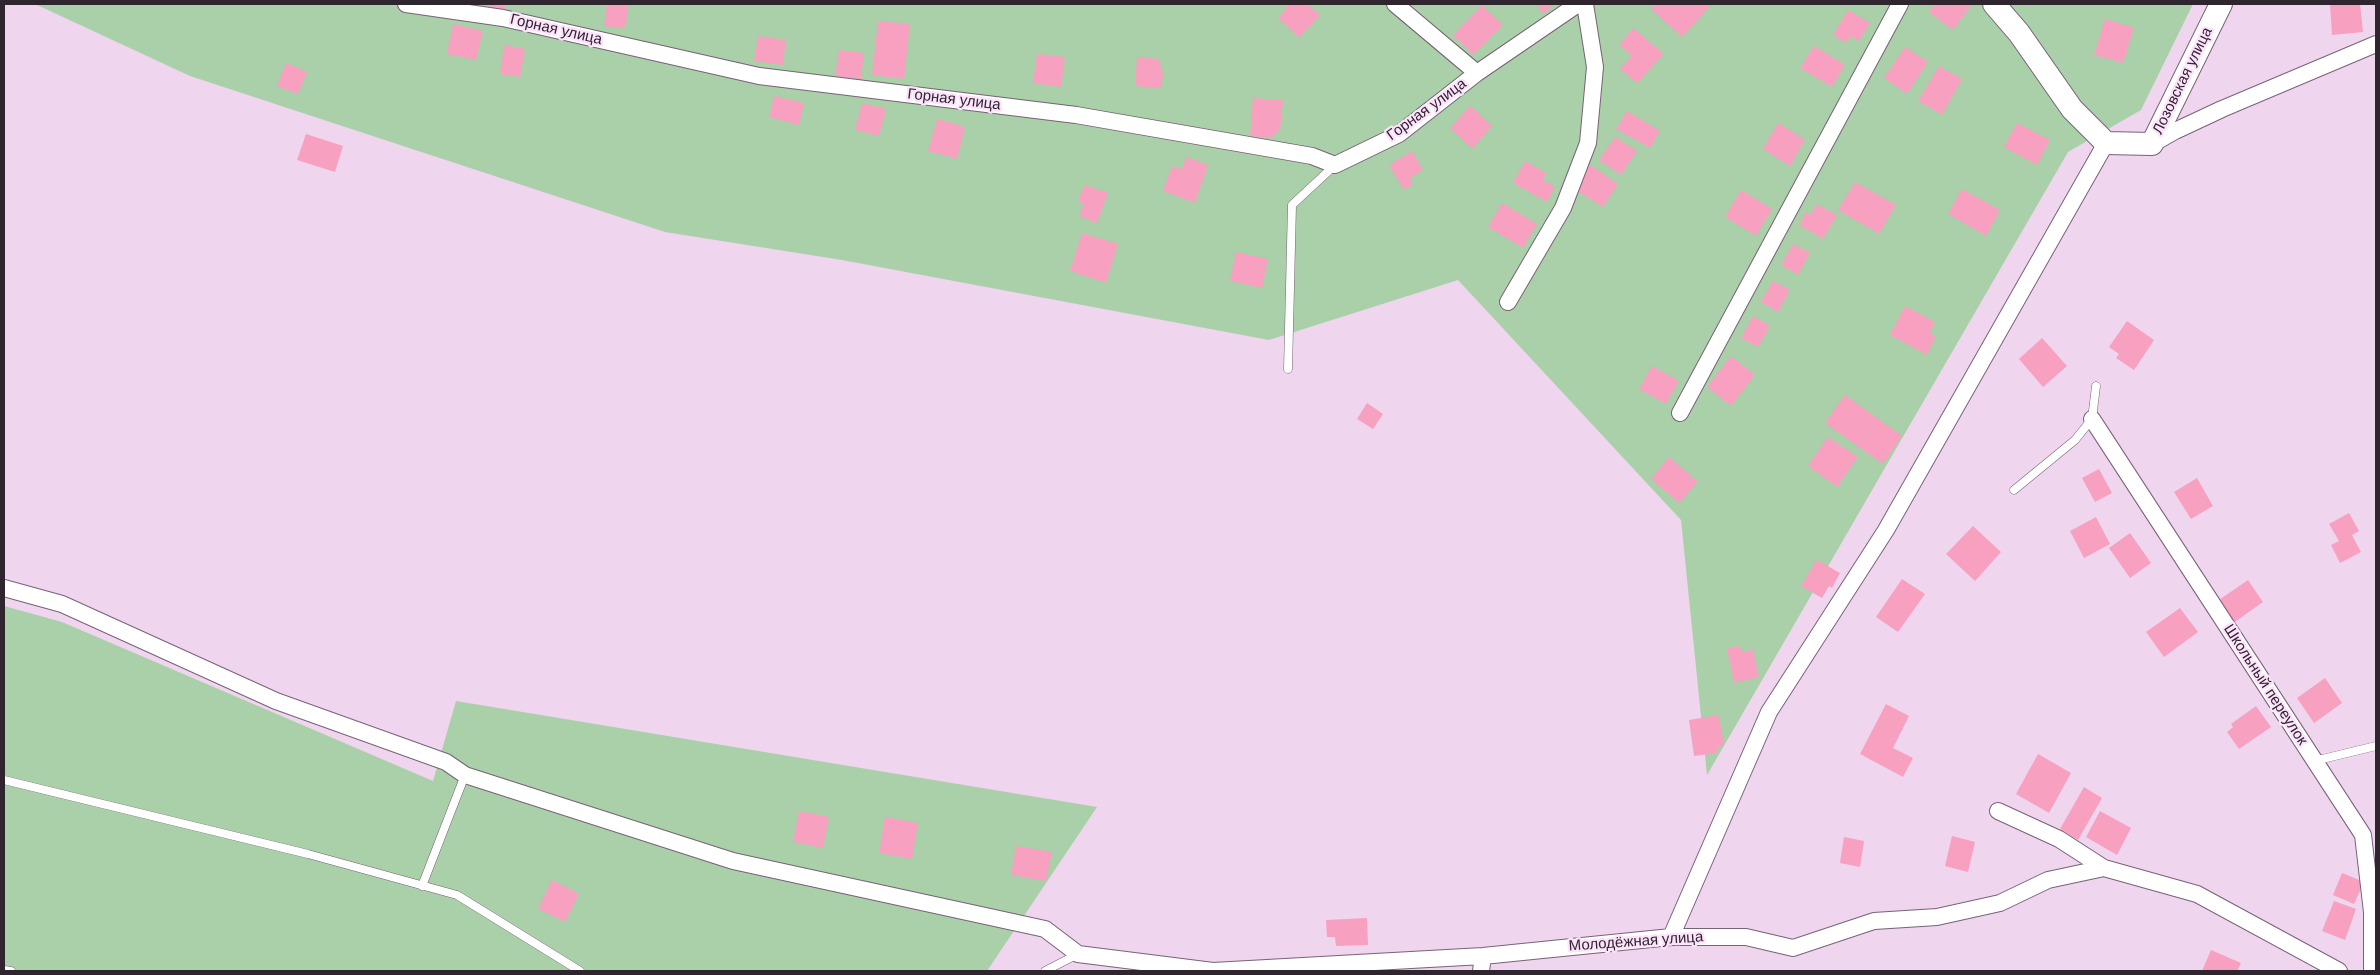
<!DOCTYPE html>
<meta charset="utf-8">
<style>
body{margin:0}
#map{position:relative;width:2380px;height:975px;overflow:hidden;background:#efd5ee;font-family:"DM Sans",sans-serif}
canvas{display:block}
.frame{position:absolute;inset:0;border:5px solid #2f252f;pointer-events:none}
</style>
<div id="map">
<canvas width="2380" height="975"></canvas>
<div class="frame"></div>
</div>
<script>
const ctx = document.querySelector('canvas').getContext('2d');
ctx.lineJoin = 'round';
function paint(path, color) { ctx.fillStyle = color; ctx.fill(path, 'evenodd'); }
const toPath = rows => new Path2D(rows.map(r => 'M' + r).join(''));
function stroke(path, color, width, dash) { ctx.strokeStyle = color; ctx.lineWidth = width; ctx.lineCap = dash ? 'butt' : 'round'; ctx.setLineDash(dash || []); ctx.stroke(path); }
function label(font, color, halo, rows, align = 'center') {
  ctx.font = font + ' "DM Sans",sans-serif'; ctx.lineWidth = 4.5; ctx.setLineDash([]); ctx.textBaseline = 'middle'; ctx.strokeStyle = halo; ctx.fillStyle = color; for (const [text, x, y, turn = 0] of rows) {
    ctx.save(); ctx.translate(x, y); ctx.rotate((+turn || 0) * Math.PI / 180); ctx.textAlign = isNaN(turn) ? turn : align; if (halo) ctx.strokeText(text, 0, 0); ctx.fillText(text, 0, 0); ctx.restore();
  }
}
const green = toPath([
 [35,4,2193,4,2141,110,2068,152,1707,775,1681,520,1458,280,1269,340,842,260,665,232,190,76],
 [4,606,62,622,433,781,456,701,1097,807,987,971,4,971]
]);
const building = toPath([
 [490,4,506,4,504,11,489,8],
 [607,4,629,4,625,28,604,26],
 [1290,4,1307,4,1320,15,1299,38,1278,18],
 [1535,4,1555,4,1544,14],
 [1656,4,1712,4,1682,37,1651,9],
 [1935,4,1968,4,1971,6,1953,30,1929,12],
 [2330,4,2360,4,2363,32,2332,35],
 [1482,5,1503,25,1473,55,1453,35],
 [1848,10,1870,23,1859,41,1851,36,1846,43,1833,35],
 [2105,19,2134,28,2123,63,2094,55],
 [878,21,910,24,904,79,872,75],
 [453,24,483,31,476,60,447,54],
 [1633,28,1664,54,1637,83,1620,69,1632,56,1619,45],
 [758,36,786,40,783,65,754,61],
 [504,45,525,49,520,77,500,74],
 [1814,46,1845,65,1832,87,1800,68],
 [1905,47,1928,62,1907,94,1884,78],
 [839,50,864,53,861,79,835,76],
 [1037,54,1065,57,1061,87,1033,83],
 [1137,57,1159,59,1163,74,1161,88,1135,86],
 [286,63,307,72,298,94,277,86],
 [1939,66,1962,79,1942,115,1918,101],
 [774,96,804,103,799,125,769,117],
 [1253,98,1283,100,1280,131,1275,131,1274,138,1250,136],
 [862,103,886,109,879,136,855,130],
 [1470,106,1492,126,1472,149,1450,128],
 [1627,111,1660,131,1650,148,1616,129],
 [937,119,965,127,957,159,928,151],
 [1778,123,1805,140,1790,166,1763,149],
 [2017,123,2050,140,2037,165,2004,147],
 [306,134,343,146,335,172,297,160],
 [1615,137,1637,151,1621,175,1599,160],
 [1412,151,1423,170,1410,178,1413,184,1404,190,1389,165],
 [1186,157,1208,165,1195,203,1163,191,1172,166,1182,169],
 [1525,161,1546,173,1543,180,1555,187,1547,202,1513,183],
 [1590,165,1618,184,1603,207,1574,189],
 [1855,182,1896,205,1879,234,1838,210],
 [1084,185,1108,193,1097,223,1079,216,1084,204,1078,202],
 [1962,189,2000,210,1986,236,1948,214],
 [1741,190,1772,209,1756,236,1725,217],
 [1502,203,1537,224,1523,248,1488,227],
 [1816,204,1837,215,1823,239,1799,225,1806,212,1811,215],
 [1082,233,1118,244,1106,283,1070,271],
 [1793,244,1810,253,1798,275,1781,265],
 [1236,252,1268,259,1262,288,1230,281],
 [1773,281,1790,290,1778,312,1761,302],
 [1905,306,1935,322,1930,333,1936,336,1927,355,1890,335],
 [1753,316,1770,326,1758,347,1741,338],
 [2127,321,2154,340,2134,370,2116,358,2119,354,2109,347],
 [2042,338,2067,366,2043,387,2019,359],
 [1731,356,1755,375,1731,406,1707,387],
 [1652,366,1679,381,1666,404,1639,389],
 [1845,395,1902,436,1883,464,1825,423],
 [1367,403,1383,414,1373,429,1357,419],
 [1828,437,1858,457,1837,487,1808,466],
 [1669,457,1698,482,1679,503,1651,479],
 [2099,469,2112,493,2095,502,2082,478],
 [2197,478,2213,506,2191,519,2174,492],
 [2349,513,2359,531,2352,535,2361,552,2340,563,2331,545,2339,541,2329,524],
 [2096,517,2110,544,2084,558,2070,531],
 [1973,526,2001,552,1975,581,1946,554],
 [2130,533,2151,563,2130,578,2109,548],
 [1817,560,1840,573,1832,588,1829,586,1822,598,1801,586],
 [1902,579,1925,594,1898,632,1876,617],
 [2248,580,2263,602,2232,624,2216,602],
 [2180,608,2198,632,2164,657,2146,632],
 [1740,646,1742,652,1753,650,1759,677,1734,683,1727,648],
 [2325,678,2342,703,2314,723,2297,698],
 [1886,704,1909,716,1893,748,1913,758,1903,777,1860,754],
 [2256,706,2271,727,2239,749,2227,732,2233,727,2231,724],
 [1719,715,1724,746,1717,747,1717,753,1694,756,1689,720],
 [2038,754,2071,773,2049,813,2016,794],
 [2084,787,2102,798,2078,840,2060,829],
 [799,811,829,817,823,848,793,842],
 [2100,811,2131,828,2117,855,2086,837],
 [885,817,918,823,912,859,879,853],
 [1952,836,1975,842,1968,872,1945,866],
 [1844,837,1864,841,1860,867,1840,863],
 [1016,846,1052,852,1046,881,1011,875],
 [2342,873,2364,882,2354,904,2333,895],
 [552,880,579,894,565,922,538,909],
 [2334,901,2356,909,2345,940,2322,931],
 [1367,918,1368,945,1336,946,1335,937,1327,937,1326,920],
 [2211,950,2241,963,2237,971,2202,971]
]);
const service = toPath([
 [1288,369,1292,205,1335,165],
 [2014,490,2075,440,2092,419,2096,386],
 [2314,761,2376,746],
 [4,780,308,854,457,895,580,971],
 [422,886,465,775],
 [4,970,11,971],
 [1045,971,1078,954]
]);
const minor = toPath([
 [406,4,503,18,759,76,1076,115,1312,156,1335,165,1399,134,1477,73,1578,4],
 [1395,4,1477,73],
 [2152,144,2175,131,2222,109,2376,44],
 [1508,302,1563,208,1588,143,1595,67,1585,4],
 [1680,413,1900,4],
 [2092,419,2363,835,2372,912,2372,971],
 [4,588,62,604,276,701,446,762,465,775,733,861,1045,929,1078,954,1213,971,1483,956,1671,937,1746,937,1793,948,1874,921,1937,917,2000,903,2048,880,2104,868,2197,894,2339,971],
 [1998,811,2059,839,2104,868],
 [1671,937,1769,712,1886,530,2106,143],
 [1481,971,1483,956]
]);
const secondary = toPath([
 [1994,4,2019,33,2072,109,2106,143,2152,144,2221,4]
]);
const streetNames = [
 ["Горная улица",556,30,13],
 ["Лозовская улица",2183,81,-64],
 ["Горная улица",954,100,7],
 ["Горная улица",1427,110,-36],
 ["Школьный переулок",2265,685,57],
 ["Молодёжная улица",1636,942,-4]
];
paint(green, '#a9d0a8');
paint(building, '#f8a0c0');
stroke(service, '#786277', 9);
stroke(minor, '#786277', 18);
stroke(secondary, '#786277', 24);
stroke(service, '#fff', 8);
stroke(minor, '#fff', 16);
stroke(secondary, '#fff', 22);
label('15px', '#2f252f', '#fce2fb', streetNames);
</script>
